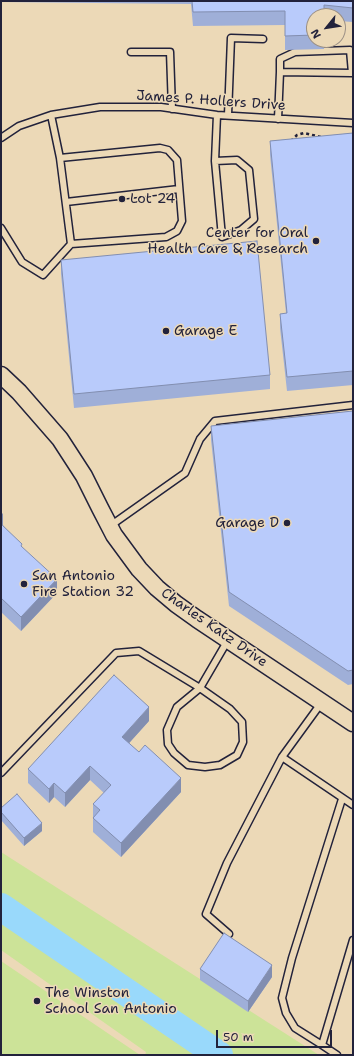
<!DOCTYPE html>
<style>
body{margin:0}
#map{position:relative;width:354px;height:1056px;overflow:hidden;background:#ecd9b7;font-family:"Shantell Sans",sans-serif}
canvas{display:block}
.frame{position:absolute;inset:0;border:2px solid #22223b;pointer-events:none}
.north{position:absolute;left:306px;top:8px;width:40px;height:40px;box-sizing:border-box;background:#ecd9b7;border:1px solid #9b9085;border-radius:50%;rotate:240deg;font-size:11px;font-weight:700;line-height:16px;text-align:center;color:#22223b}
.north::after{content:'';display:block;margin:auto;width:14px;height:18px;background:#22223b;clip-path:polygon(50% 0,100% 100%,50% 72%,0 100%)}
.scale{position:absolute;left:216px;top:1030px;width:116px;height:18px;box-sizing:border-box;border:2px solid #22223b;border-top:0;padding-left:5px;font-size:12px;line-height:14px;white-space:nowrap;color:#22223b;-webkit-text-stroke:3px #ecd9b7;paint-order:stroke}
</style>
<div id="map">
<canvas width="354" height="1056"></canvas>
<div class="frame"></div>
<div class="north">N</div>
<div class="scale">50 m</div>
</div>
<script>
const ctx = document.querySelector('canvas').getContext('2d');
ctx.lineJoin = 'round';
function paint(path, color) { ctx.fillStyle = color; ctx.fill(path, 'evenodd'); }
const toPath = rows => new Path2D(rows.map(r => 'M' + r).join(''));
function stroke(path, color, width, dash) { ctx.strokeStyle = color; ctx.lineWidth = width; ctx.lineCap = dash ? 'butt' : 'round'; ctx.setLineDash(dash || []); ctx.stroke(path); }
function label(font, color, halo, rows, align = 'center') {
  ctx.font = font + ' "Shantell Sans",sans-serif'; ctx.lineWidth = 3; ctx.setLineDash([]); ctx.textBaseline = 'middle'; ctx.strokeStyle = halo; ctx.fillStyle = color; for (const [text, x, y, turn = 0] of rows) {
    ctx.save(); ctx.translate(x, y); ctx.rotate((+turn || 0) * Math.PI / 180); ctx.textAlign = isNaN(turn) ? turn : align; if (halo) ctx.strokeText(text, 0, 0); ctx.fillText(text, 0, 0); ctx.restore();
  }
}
const green = toPath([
 [1,852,319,1055,145,1055,146,1052,1,950],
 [1,961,140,1055,1,1055]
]);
const river = toPath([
 [1,907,219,1055]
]);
const path = toPath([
 [291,141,297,135,304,133,321,137]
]);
const service = toPath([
 [131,52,170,52,172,109],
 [51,115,60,158,71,244],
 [228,115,231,38,263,39],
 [278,119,280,72,352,73,350,50,295,52,280,59,280,72],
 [1,138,19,126,51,115,100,107,161,107,217,115,353,123],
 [215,161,237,160,249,170,254,219,241,230,222,237,215,161,217,115],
 [66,202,179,189],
 [1,228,22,262,43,275,71,244,166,237,177,231,182,221,177,160,168,150,160,148,60,158],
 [110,526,185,473,200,439,215,421,353,405],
 [282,757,353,805],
 [1,773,116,653,139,651,200,688,230,709,242,722,243,742,237,755,220,765,205,767,188,765,174,753,168,744,167,730,177,707,200,688,228,640],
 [229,934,206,914,227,863,282,757,322,702],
 [322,1045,295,1028,286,1013,282,998,292,958,342,799],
 [337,1055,322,1045,353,940]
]);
const tertiary = toPath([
 [1,375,19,392,60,439,84,476,100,508,114,535,139,569,157,588,176,604,197,619,353,723]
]);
const wall = toPath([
 [1,1,353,1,353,22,338,21,338,16,314,16,314,40,324,40,324,49,285,50,285,25,193,26,191,4,1,2],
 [353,133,353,385,287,391,280,328,280,314,286,313,270,155,270,141],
 [61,260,270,375,270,389,74,408,61,274],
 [353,411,353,684,348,685,229,606,211,440,211,426],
 [1,512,3,525,22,547,57,593,21,631,1,612],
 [149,721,129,743,181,792,121,857,93,832,93,804,104,793,90,780,65,807,54,797,49,803,28,783,28,769],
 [1,808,42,831,24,846,1,820],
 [200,969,272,977,248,1012,200,980]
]);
const shadedWall = toPath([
 [3,513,3,527,1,529,1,515],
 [57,579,57,593,21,631,21,617],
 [149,707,149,721,122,751,122,737],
 [90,766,90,780,65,807,65,793],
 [181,778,181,792,121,857,121,843],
 [54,783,54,797,49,803,49,789],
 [42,823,42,831,24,846,24,838],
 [272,965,272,977,248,1012,248,1001]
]);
const building = toPath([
 [192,1,353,1,353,8,324,5,324,16,314,16,314,35,285,36,285,11,193,12,192,1],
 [353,133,353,371,287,377,280,314,287,313,270,141,353,133],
 [257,241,270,375,74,394,61,260,257,241],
 [353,411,353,670,348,671,229,592,211,426,353,411],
 [1,524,22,544,21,546,57,579,21,617,1,598,1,524],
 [114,675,149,707,122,737,139,752,145,745,181,778,121,843,93,818,100,810,93,804,111,785,90,766,65,793,54,783,49,789,28,769,114,675],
 [17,794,42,823,24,838,1,812,1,808,17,794],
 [224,933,272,965,248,1001,200,969,224,933]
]);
const markers = [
 [122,199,4,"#22223b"],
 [316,241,4,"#22223b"],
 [166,331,4,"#22223b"],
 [287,523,4,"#22223b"],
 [24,584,4,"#22223b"],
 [37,1001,4,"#22223b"]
];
const streetNames = [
 ["James P. Hollers Drive",211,101,4],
 ["Charles Katz Drive",214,628,35]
];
const poiNames = [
 ["Lot 24",130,199],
 ["Center for Oral",308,233,"right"],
 ["Health Care & Research",308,249,"right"],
 ["Garage E",174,331],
 ["Garage D",279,523,"right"],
 ["San Antonio",32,576],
 ["Fire Station 32",32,592],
 ["The Winston",45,993],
 ["School San Antonio",45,1009]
];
paint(green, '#cce398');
stroke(river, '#99d9fb', 28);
stroke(service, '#22223b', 9);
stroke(tertiary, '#22223b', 19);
stroke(path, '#22223b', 2.5, [3, 3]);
stroke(service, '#ecd9b7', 6);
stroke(tertiary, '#ecd9b7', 16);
paint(wall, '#9fafd8');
paint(shadedWall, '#828eb0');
paint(building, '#b9cbfb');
stroke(building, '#828eb0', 1);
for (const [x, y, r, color] of markers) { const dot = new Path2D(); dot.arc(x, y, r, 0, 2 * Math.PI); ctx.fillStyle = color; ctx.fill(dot); stroke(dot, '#ecd9b7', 1.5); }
label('14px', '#22223b', '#ecd9b7', streetNames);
label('14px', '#22223b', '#ecd9b7', poiNames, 'left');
</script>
